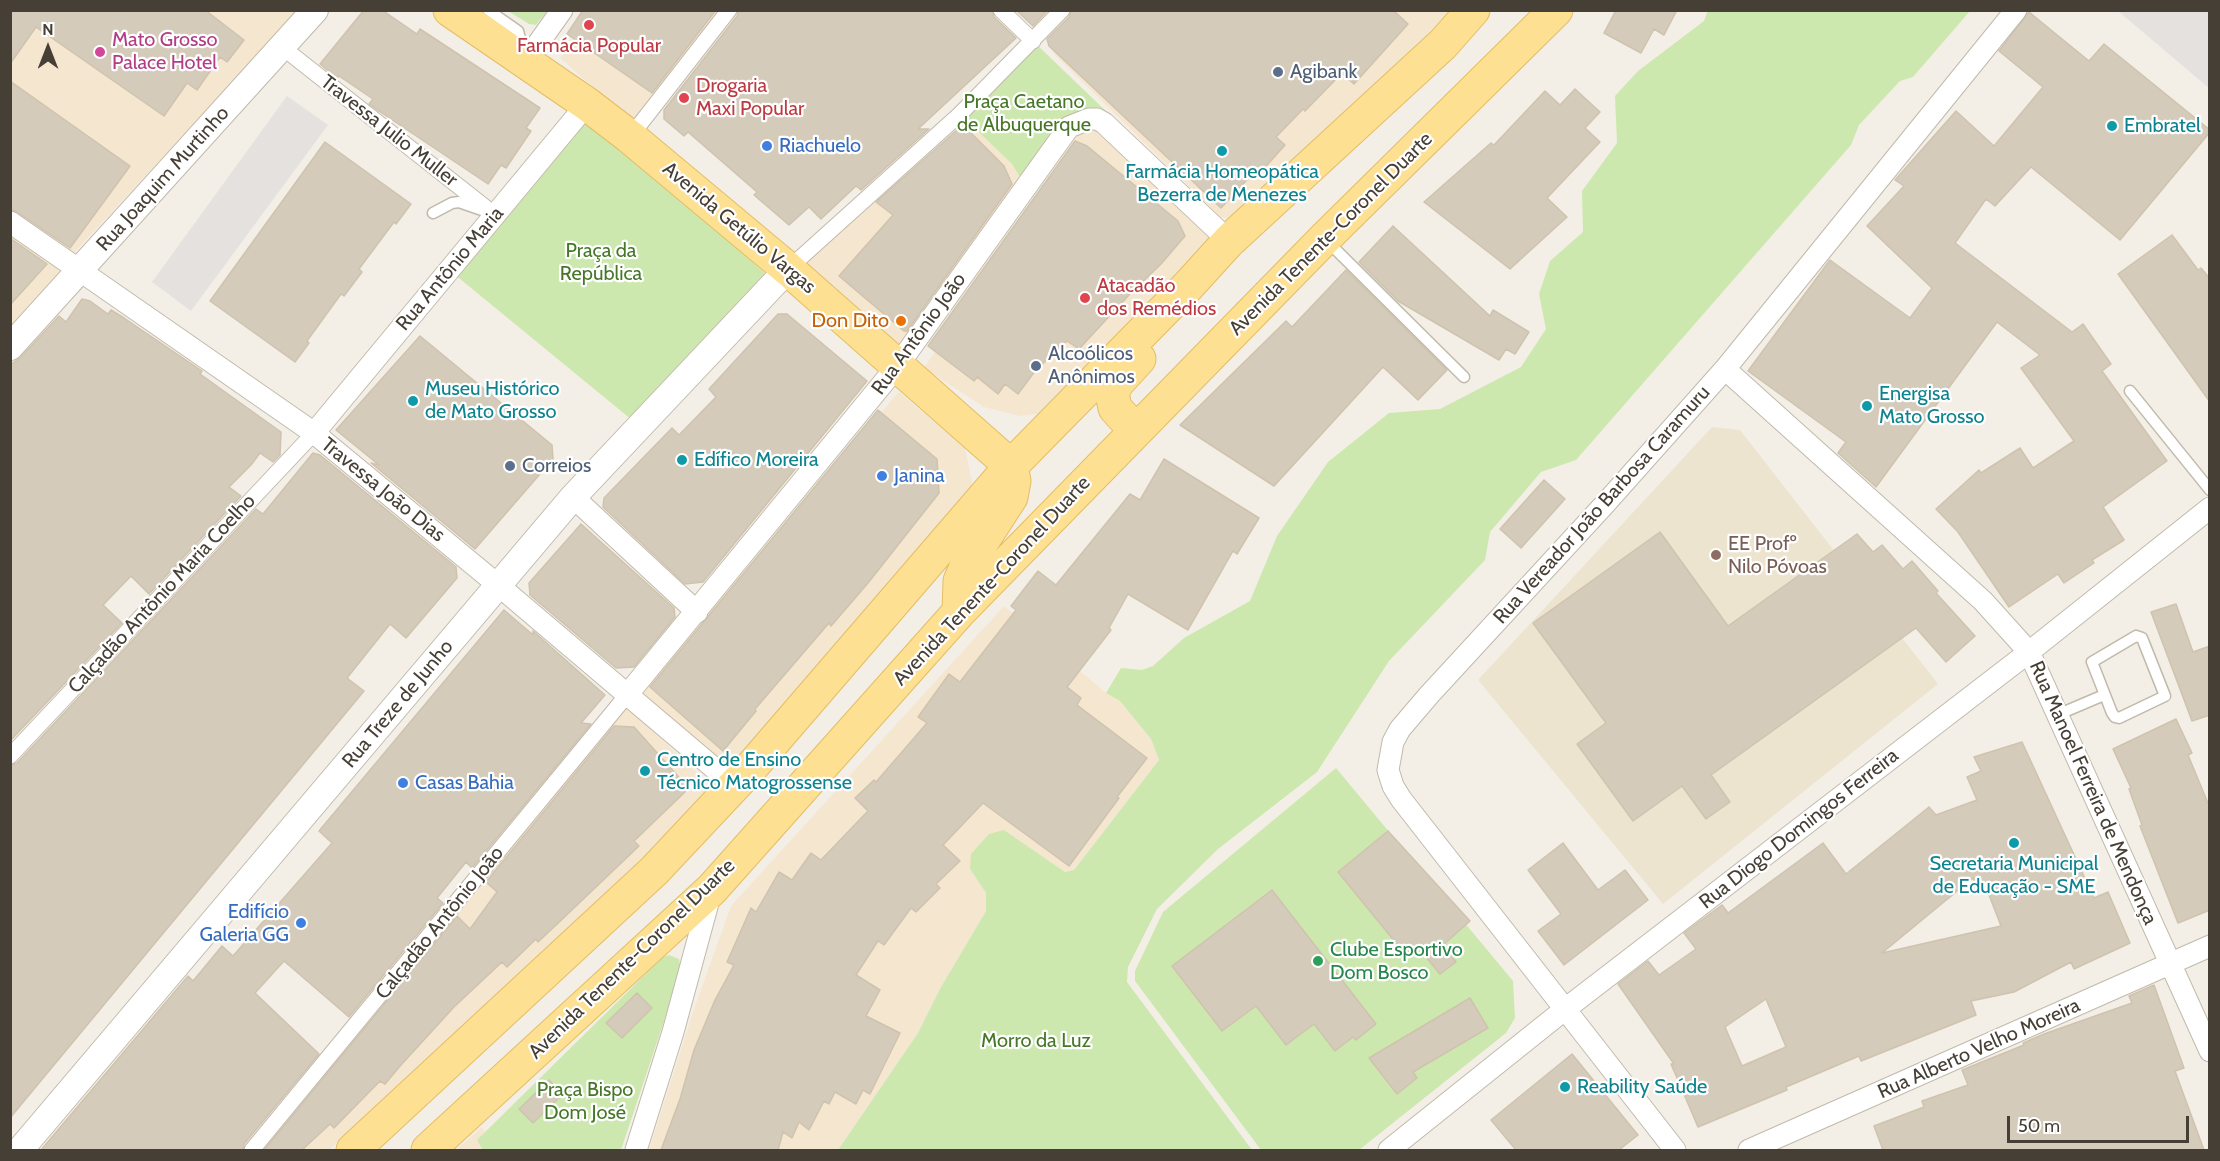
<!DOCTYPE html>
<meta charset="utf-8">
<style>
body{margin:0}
#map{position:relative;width:2220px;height:1161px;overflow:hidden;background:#f3efe6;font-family:Cabin,sans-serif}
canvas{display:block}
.frame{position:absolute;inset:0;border:12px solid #463f35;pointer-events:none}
.north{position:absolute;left:18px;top:18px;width:60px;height:60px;-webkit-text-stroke:4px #fff;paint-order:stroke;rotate:0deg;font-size:16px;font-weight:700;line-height:24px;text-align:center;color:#463f35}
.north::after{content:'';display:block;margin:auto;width:21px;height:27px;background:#463f35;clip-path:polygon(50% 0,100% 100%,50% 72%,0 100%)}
.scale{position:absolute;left:2007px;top:1116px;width:182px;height:27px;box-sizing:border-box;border:3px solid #463f35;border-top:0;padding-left:8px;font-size:18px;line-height:21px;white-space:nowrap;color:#463f35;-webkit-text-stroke:4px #fff;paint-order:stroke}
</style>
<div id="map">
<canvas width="2220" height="1161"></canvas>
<div class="frame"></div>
<div class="north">N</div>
<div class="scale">50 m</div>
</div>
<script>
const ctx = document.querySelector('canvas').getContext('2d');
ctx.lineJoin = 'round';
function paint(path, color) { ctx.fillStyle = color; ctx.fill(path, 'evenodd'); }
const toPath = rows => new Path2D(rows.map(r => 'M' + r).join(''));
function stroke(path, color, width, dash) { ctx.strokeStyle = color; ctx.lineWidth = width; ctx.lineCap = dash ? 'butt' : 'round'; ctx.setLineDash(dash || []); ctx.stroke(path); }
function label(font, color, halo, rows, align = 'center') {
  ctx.font = font + ' Cabin,sans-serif'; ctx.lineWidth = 4.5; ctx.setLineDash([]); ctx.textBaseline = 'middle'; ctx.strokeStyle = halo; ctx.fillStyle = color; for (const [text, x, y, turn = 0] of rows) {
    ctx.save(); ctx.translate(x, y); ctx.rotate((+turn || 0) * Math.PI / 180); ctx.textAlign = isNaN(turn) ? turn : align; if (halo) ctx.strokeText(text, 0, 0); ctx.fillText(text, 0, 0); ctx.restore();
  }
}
const commercial = toPath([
 [11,11,297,11,73,254,11,210],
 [591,11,727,11,634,123,560,58],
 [1093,11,1460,11,1231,219,1220,217,1053,53],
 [968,121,1012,164,1023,182,900,355,803,265],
 [1087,131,1096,131,1222,241,1044,413,1020,416,984,407,924,368,1079,133],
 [11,226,71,269,11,337],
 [899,392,965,448,972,482,969,503,735,775,637,695],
 [1004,606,1106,693,1120,701,1151,739,1159,760,1074,870,1065,872,1004,830,970,869,986,893,986,911,941,987,918,1033,838,1150,649,1150,693,1012,731,906],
 [627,706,698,774,714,796,329,1150,266,1150],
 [482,1127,495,1150,456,1150]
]);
const education = toPath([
 [1712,427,1740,430,1938,684,1663,904,1478,680]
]);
const green = toPath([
 [1708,10,1970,11,1913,77,1900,81,1859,125,1851,145,1576,460,1541,472,1490,532,1485,560,1389,661,1317,772,1218,849,1157,909,1128,967,1127,982,1252,1150,838,1150,918,1033,941,987,986,911,986,893,970,869,971,854,989,834,1004,830,1065,872,1074,870,1159,760,1151,739,1120,701,1106,693,1121,668,1142,670,1153,666,1184,638,1250,601,1277,536,1328,462,1389,413,1440,409,1521,367,1546,329,1539,294,1550,261,1583,232,1582,191,1617,143,1615,96,1638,71,1704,21],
 [508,11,547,11,536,25,529,24],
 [1033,41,1110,115,1089,119,1023,182,1012,164,960,114],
 [588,113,768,276,632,420,454,274],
 [1336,768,1513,981,1515,1018,1506,1033,1359,1150,1261,1150,1135,981,1135,971,1163,912],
 [669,955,679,959,681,970,621,1150,483,1150,477,1140,663,957]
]);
const parking = toPath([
 [2118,11,2209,11,2209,88],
 [287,96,328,125,191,311,152,282]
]);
const building = toPath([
 [10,10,205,10,244,40,227,62,220,57,197,90,187,83,164,116,36,27,10,64,10,10],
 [364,10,382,10,417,34,420,29,540,108,526,128,531,131,506,168,501,165,488,184,376,109,369,104,373,99,339,76,337,78,320,64,364,10],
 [583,10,716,10,652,93,567,34,583,10],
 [739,10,992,10,994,17,1016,38,918,129,929,129,861,190,856,186,821,219,809,207,789,225,754,195,757,192,688,132,684,136,664,119,664,110,737,16,739,10],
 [1016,10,1048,10,1033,26,1016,10],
 [1071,10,1393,10,1408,24,1354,84,1342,73,1305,111,1303,109,1276,137,1285,145,1259,174,1256,170,1221,208,1049,46,1047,39,1069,17,1071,10],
 [1616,10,1677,10,1664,35,1654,29,1641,53,1604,33,1616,10],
 [2029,12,2089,61,2104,44,2210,130,2210,132,2120,240,2031,167,1995,206,1986,199,1955,243,2072,332,2083,324,2111,364,2102,371,2167,461,2103,507,2124,540,2092,560,2094,563,2064,583,2058,574,2009,607,1958,532,1936,509,1979,470,1981,473,2020,448,2033,468,2074,441,2021,368,2040,355,1997,322,1876,487,1838,453,1846,442,1748,371,1830,260,1910,318,1932,288,1867,226,1904,186,1895,180,1956,111,1994,146,2043,87,1999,51,2029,12],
 [10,81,130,166,70,248,17,212,10,209,10,81],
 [1575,89,1600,112,1585,128,1600,142,1547,198,1567,217,1510,269,1424,202,1491,143,1494,145,1545,91,1560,105,1575,89],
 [958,129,969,131,1004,166,1012,184,907,331,904,331,839,276,893,215,876,202,958,129],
 [1075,141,1087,146,1178,221,1185,236,1161,264,1129,295,1079,349,1067,341,1035,371,1018,394,1005,384,998,394,977,377,974,381,928,346,1075,141],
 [325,142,411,204,396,224,394,222,359,269,362,272,344,296,341,294,307,341,309,343,295,362,210,301,325,142],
 [1393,226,1490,316,1493,310,1529,332,1515,354,1506,349,1499,360,1398,301,1359,262,1393,226],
 [2172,235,2198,270,2201,268,2210,279,2210,402,2118,274,2172,235],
 [10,238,47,264,10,305,10,238],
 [1346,270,1447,370,1418,400,1383,367,1274,486,1180,425,1286,321,1292,327,1346,270],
 [82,299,90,301,108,314,111,310,124,318,202,371,200,374,281,432,280,455,273,462,260,453,251,465,229,487,241,496,149,594,131,576,103,605,122,623,10,741,10,365,21,357,59,316,66,322,82,299],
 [778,314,787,314,867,381,703,582,685,584,603,507,604,498,672,428,679,435,716,397,709,389,778,314],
 [420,336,552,445,553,459,475,549,371,463,379,465,336,430,420,336],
 [878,410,937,459,939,493,868,583,831,626,829,623,755,709,756,711,723,751,650,687,878,410],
 [313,453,320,455,456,567,457,578,406,638,390,624,347,678,364,691,10,1118,10,765,17,763,256,509,263,514,313,453],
 [1164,459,1259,518,1237,554,1233,551,1188,630,1128,594,1109,628,1111,630,1067,687,1081,698,1077,705,1147,758,1117,797,1119,798,1069,866,983,803,943,845,960,861,936,884,940,888,916,912,911,908,884,945,878,941,856,975,880,990,866,1016,900,1033,870,1094,863,1090,856,1104,835,1092,829,1104,824,1101,809,1130,799,1122,792,1138,783,1132,778,1150,661,1150,680,1099,694,1050,715,1000,734,965,727,962,751,908,756,912,779,872,792,880,811,853,821,860,868,811,855,798,874,780,876,782,927,723,918,717,949,674,960,682,1016,610,1011,606,1038,571,1056,585,1130,494,1140,500,1164,459],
 [1544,480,1565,499,1521,548,1500,529,1544,480],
 [581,524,674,608,675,617,634,667,616,668,530,595,529,583,581,524],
 [1660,532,1728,626,1857,534,1873,552,1882,545,1903,569,1912,561,1938,591,1936,593,1975,636,1946,662,1916,628,1711,775,1730,802,1706,819,1682,786,1633,821,1577,744,1606,723,1533,623,1660,532],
 [2176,604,2193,652,2210,646,2210,715,2192,721,2151,612,2176,604],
 [504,610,533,635,533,631,605,695,581,723,591,724,472,868,466,862,437,898,443,903,349,1017,284,961,255,993,319,1054,244,1144,243,1150,41,1150,188,976,193,981,222,946,233,956,332,843,319,831,504,610],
 [2176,719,2192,753,2188,755,2210,808,2210,910,2178,923,2140,826,2142,825,2129,789,2131,788,2113,749,2176,719],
 [614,726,634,727,685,784,685,792,634,841,639,846,554,927,538,942,536,939,507,967,502,962,454,1007,401,1065,385,1084,380,1081,334,1128,330,1124,302,1150,264,1150,457,916,470,929,497,892,486,882,614,726],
 [2022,742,2094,898,2108,892,2130,943,2074,969,2071,962,2014,992,1971,1001,1976,1015,1861,1061,1859,1056,1786,1087,1787,1090,1698,1127,1671,1064,1674,1064,1618,984,1648,961,1659,975,1696,949,1684,933,1722,905,1728,913,1823,843,1846,874,1929,807,1936,815,1977,800,1967,777,1981,771,1974,757,2022,742],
 [1973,878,1978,889,1986,887,2001,926,1882,953,1973,878],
 [1766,999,1786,1047,1742,1066,1725,1027,1766,999],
 [1388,831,1470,921,1443,945,1456,962,1440,974,1416,945,1405,954,1338,872,1388,831],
 [1563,843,1598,890,1625,870,1648,900,1564,965,1538,931,1561,914,1528,870,1563,843],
 [1272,890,1376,1024,1356,1040,1353,1037,1335,1051,1314,1024,1286,1045,1256,1006,1222,1031,1172,966,1272,890],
 [2154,985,2184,1068,2175,1071,2204,1150,1883,1150,1874,1126,1924,1107,1922,1101,1968,1085,1962,1070,2024,1045,2023,1043,2044,1034,2132,1003,2129,996,2154,985],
 [637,993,652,1008,622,1038,606,1023,637,993],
 [1470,998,1488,1028,1413,1072,1417,1078,1397,1094,1369,1058,1470,998],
 [1572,1054,1638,1135,1619,1150,1516,1150,1491,1120,1572,1054],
 [549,1080,563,1094,533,1123,519,1109,549,1080]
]);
const service = toPath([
 [488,10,518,31,523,50],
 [433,213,452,203,459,202,482,210],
 [1327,241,1464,377],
 [2130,391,2210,490],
 [2136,636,2142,638,2165,696,2119,718,2115,717,2112,713,2092,662,2136,636],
 [2057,715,2104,695]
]);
const pedestrian = toPath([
 [1001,10,1033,41],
 [282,47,495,215],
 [630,137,729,10],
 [788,269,960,114,1062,10],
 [10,756,314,433],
 [252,1150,627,695]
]);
const minor = toPath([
 [525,62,562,10],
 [10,222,314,433,498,585,734,785],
 [1725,369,1983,601,2029,652,2210,1051],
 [314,433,587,104],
 [573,497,697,612],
 [627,695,898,365,1069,127,1089,119,1097,119,1104,123,1229,241],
 [636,1150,673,1032,711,892],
 [1389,1150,1564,1010,2029,652,2210,508],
 [1675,1150,1401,799,1393,786,1388,770,1393,742,1400,729,1429,695,1604,505,1725,369,2016,10],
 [1749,1150,2210,946]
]);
const tertiary = toPath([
 [10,347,315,10],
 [20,1150,573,497,788,269]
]);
const primary = toPath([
 [450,10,587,104,630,137,788,269,1011,466,1014,481,1011,497,967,565,960,581,959,612],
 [1136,431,1115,408,1112,393,1117,383,1139,359],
 [353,1150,654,871,748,771,1011,466,1189,285,1229,241,1443,44,1473,10],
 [428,1150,712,889,959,612,1325,238,1556,10]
]);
const markers = [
 [589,25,6,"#e0444e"],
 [100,52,6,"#d1479c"],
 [1278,72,6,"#5c6f8a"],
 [684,98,6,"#e0444e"],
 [2112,126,6,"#0f9aa8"],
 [767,146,6,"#3f7fe0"],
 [1222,151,6,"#0f9aa8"],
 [1085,298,6,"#e0444e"],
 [901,321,6,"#e8710a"],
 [1036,366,6,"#5c6f8a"],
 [413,401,6,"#0f9aa8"],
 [1867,406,6,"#0f9aa8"],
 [682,460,6,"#0f9aa8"],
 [510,466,6,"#5c6f8a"],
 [882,476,6,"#3f7fe0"],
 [1716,555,6,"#8d6e63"],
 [645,771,6,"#0f9aa8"],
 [403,783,6,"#3f7fe0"],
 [2014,843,6,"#0f9aa8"],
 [301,923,6,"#3f7fe0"],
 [1318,961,6,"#2e9e5b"],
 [1565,1087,6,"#0f9aa8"]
];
const hotelNames = [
 ["Mato Grosso",112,40],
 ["Palace Hotel",112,63]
];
const healthNames = [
 ["Farmácia Popular",589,46,"center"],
 ["Drogaria",696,86],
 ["Maxi Popular",696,109],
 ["Atacadão",1097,286],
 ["dos Remédios",1097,309]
];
const serviceNames = [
 ["Agibank",1290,72],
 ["Alcoólicos",1048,354],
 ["Anônimos",1048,377],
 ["Correios",522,466]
];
const parkNames = [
 ["Praça Caetano",1024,102],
 ["de Albuquerque",1024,125],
 ["Praça da",601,251],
 ["República",601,274],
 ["Morro da Luz",1036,1041],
 ["Praça Bispo",585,1090],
 ["Dom José",585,1113]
];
const cultureNames = [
 ["Embratel",2124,126],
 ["Farmácia Homeopática",1222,172,"center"],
 ["Bezerra de Menezes",1222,195,"center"],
 ["Museu Histórico",425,389],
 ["de Mato Grosso",425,412],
 ["Energisa",1879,394],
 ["Mato Grosso",1879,417],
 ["Edífico Moreira",694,460],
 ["Centro de Ensino",657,760],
 ["Técnico Matogrossense",657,783],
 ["Secretaria Municipal",2014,864,"center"],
 ["de Educação - SME",2014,887,"center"],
 ["Reability Saúde",1577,1087]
];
const streetNames = [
 ["Travessa Julio Muller",389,131,38],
 ["Rua Joaquim Murtinho",163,179,-48],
 ["Avenida Getúlio Vargas",739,228,40],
 ["Avenida Tenente-Coronel Duarte",1331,234,-45],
 ["Rua Antônio Maria",450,269,-50],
 ["Rua Antônio João",919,334,-54],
 ["Travessa João Dias",383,490,39],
 ["Rua Vereador João Barbosa Caramuru",1602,505,-48],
 ["Avenida Tenente-Coronel Duarte",992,581,-47],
 ["Calçadão Antônio Maria Coelho",162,594,-47],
 ["Rua Treze de Junho",398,704,-50],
 ["Rua Manoel Ferreira de Mendonça",2093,793,66],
 ["Rua Diogo Domingos Ferreira",1799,829,-38],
 ["Calçadão Antônio João",440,923,-51],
 ["Avenida Tenente-Coronel Duarte",632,959,-44],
 ["Rua Alberto Velho Moreira",1979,1049,-24]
];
const shopNames = [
 ["Riachuelo",779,146],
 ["Janina",894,476],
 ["Casas Bahia",415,783],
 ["Edifício",289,912,"right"],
 ["Galeria GG",289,935,"right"]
];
const foodNames = [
 ["Don Dito",889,321]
];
const educationNames = [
 ["EE Profº",1728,544],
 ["Nilo Póvoas",1728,567]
];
const leisureNames = [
 ["Clube Esportivo",1330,950],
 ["Dom Bosco",1330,973]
];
paint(commercial, '#f5e6d0');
paint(education, '#ece4cf');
paint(green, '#cde8ae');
paint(parking, '#e4e1de');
paint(building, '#d5cbbb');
stroke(building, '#cfc3ae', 1.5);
stroke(service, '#c1baab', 13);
stroke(pedestrian, '#c1baab', 17);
stroke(minor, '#c1baab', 23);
stroke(tertiary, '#c1baab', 28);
stroke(primary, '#e4be63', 35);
stroke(service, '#fff', 10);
stroke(pedestrian, '#fff', 15);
stroke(minor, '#fff', 21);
stroke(tertiary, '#fff', 26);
stroke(primary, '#fee093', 33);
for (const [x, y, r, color] of markers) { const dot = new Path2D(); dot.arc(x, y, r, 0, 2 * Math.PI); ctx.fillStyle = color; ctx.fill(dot); stroke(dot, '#fff', 2); }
label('20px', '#b23c85', '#fff', hotelNames, 'left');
label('20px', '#be3a42', '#fff', healthNames, 'left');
label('20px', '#4e5e75', '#fff', serviceNames, 'left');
label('20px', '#467728', '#fff', parkNames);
label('20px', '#0d838f', '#fff', cultureNames, 'left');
label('20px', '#463f35', '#fff', streetNames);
label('20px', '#366cbe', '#fff', shopNames, 'left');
label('20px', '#c56008', '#fff', foodNames, 'right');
label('20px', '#785e54', '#fff', educationNames, 'left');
label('20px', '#27864d', '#fff', leisureNames, 'left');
</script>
